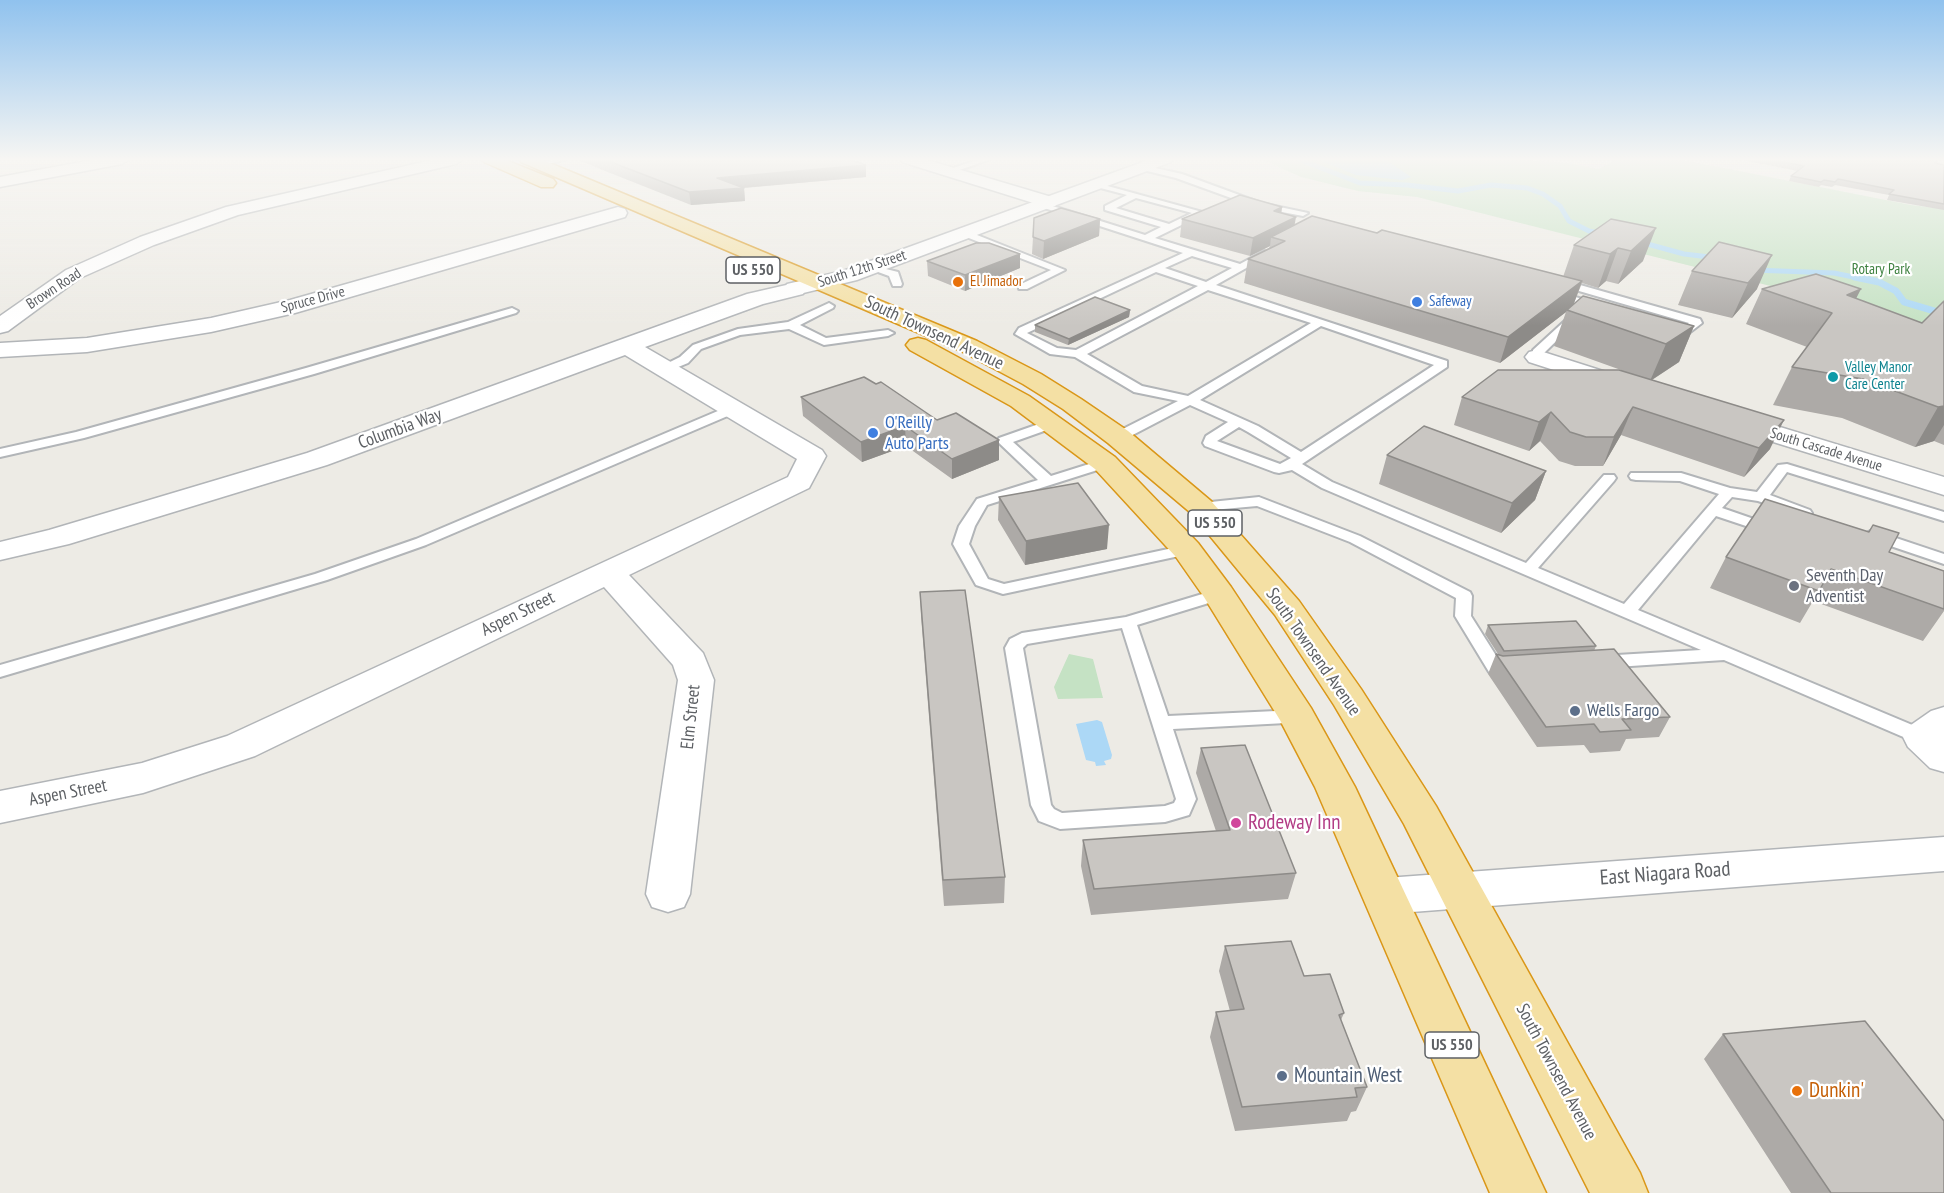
<!DOCTYPE html>
<style>
body{margin:0}
canvas{display:block;background:#edebe5}
</style>
<canvas width="1944" height="1193"></canvas>
<script>
const ctx = document.querySelector('canvas').getContext('2d');
ctx.lineJoin = 'round';
function paint(path, color) { ctx.fillStyle = color; ctx.fill(path, 'evenodd'); }
const toPath = rows => new Path2D(rows.map(r => 'M' + r).join(''));
function stroke(path, color, width, dash) { ctx.strokeStyle = color; ctx.lineWidth = width; ctx.lineCap = dash ? 'butt' : 'round'; ctx.setLineDash(dash || []); ctx.stroke(path); }
function label(font, color, halo, rows, align = 'center') {
  ctx.font = font + ' "PT Sans Narrow",sans-serif'; ctx.lineWidth = 4.5; ctx.setLineDash([]); ctx.textBaseline = 'middle'; ctx.strokeStyle = halo; ctx.fillStyle = color; for (const [text, x, y, turn = 0] of rows) {
    ctx.save(); ctx.translate(x, y); ctx.rotate((+turn || 0) * Math.PI / 180); ctx.textAlign = isNaN(turn) ? turn : align; if (halo) ctx.strokeText(text, 0, 0); ctx.fillText(text, 0, 0); ctx.restore();
  }
}
const green = toPath([
 [1261,159,1513,159,1569,163,1599,169,1617,159,1678,159,1911,205,1944,209,1944,333,1842,304,1417,197,1358,191,1301,177],
 [1069,654,1093,659,1103,698,1058,699,1054,687]
]);
const water = toPath([
 [1316,159,1385,159,1411,177,1402,180,1356,175],
 [1097,720,1102,722,1112,755,1111,759,1104,761,1106,765,1096,766,1095,762,1086,760,1076,724]
]);
const streamFar1 = toPath([
 [1298,159,1360,183,1407,185,1458,191,1491,185,1527,188,1543,194,1560,206,1569,221,1589,231,1603,234],
 [1640,242,1684,254,1718,258],
 [1753,270,1834,273,1863,279]
]);
const stream = toPath([
 [1855,277,1879,282,1896,291,1904,302,1944,314]
]);
const service = toPath([
 [554,159,567,159,541,166,537,164,554,159],
 [980,159,991,159,951,173,944,171,980,159],
 [1142,165,1182,174,1261,203,1308,213,1303,216,1256,207,1176,178,1139,169,1138,167,1142,165],
 [1093,182,1206,213,1155,238,1240,264,1264,251,1273,253,1216,285,1447,361,1447,367,1302,464,1332,482,1526,563,1604,475,1614,475,1616,478,1614,481,1538,568,1624,604,1719,494,1680,481,1636,480,1631,479,1629,476,1631,473,1681,473,1730,488,1757,492,1778,465,1787,464,1944,512,1944,521,1787,472,1770,495,1810,510,1812,513,1810,516,1805,517,1758,501,1732,497,1722,508,1774,526,1777,529,1774,532,1764,532,1716,516,1638,610,1929,732,1932,737,1929,742,1922,744,1915,742,1724,660,1600,668,1594,666,1591,662,1594,658,1600,656,1701,650,1322,488,1292,470,1279,473,1274,472,1205,446,1203,443,1206,436,1228,422,1190,405,1123,440,1113,440,1111,437,1113,434,1178,401,1134,392,1075,357,1050,354,1015,334,1019,328,1183,253,1035,205,1043,203,1145,235,1161,227,1105,210,1105,206,1127,195,1093,186,1093,182],
 [1136,198,1192,213,1169,224,1116,208,1136,198],
 [1192,256,1232,268,1206,282,1165,268,1192,256],
 [1156,272,1198,286,1076,350,1057,348,1027,333,1156,272],
 [1208,290,1311,323,1188,396,1142,386,1087,354,1208,290],
 [1321,326,1434,365,1301,452,1258,426,1200,400,1321,326],
 [1239,427,1248,432,1291,458,1280,464,1217,441,1239,427],
 [961,231,967,231,1065,270,1027,289,1019,289,1019,285,1051,270,961,235,961,231],
 [870,265,898,272,902,284,901,286,893,286,889,276,870,269,870,265],
 [1559,279,1700,319,1702,323,1680,340,1672,340,1672,336,1689,323,1555,284,1555,280,1559,279],
 [1554,291,1586,300,1593,305,1543,354,1541,360,1533,360,1533,350,1581,306,1550,296,1549,294,1554,291],
 [829,303,834,306,833,308,800,325,826,338,888,330,894,333,888,336,824,345,789,329,740,335,701,349,688,363,666,372,658,372,656,369,680,357,693,345,738,329,788,322,829,303],
 [512,308,518,311,516,313,314,374,84,438,0,457,0,449,76,432,306,368,512,308],
 [732,405,737,406,738,409,737,412,426,545,327,580,0,677,0,665,315,574,416,539,732,405],
 [1053,419,1058,420,1060,423,1058,426,1013,442,1051,476,1105,459,1112,463,1110,466,987,505,975,526,969,544,988,579,1004,584,1187,545,1195,550,1193,553,1003,594,976,585,953,544,959,526,977,499,1038,480,997,441,999,438,1053,419],
 [1259,497,1360,536,1470,592,1472,596,1471,616,1500,662,1518,663,1521,667,1518,671,1495,674,1489,672,1455,616,1456,598,1350,542,1257,506,1201,511,1194,507,1201,503,1259,497],
 [1872,530,1944,554,1944,564,1867,538,1864,535,1872,530],
 [1219,589,1225,590,1227,594,1225,598,1137,625,1168,716,1298,710,1305,712,1307,717,1305,722,1173,729,1196,799,1189,815,1165,822,1060,829,1039,821,1031,805,1005,648,1010,639,1022,633,1126,617,1219,589],
 [1122,628,1176,799,1174,803,1165,806,1062,813,1054,809,1051,805,1023,648,1027,644,1122,628]
]);
const minor = toPath([
 [436,159,464,159,456,164,238,215,154,245,80,278,8,331,0,333,0,316,66,270,140,237,226,207,436,159],
 [900,159,924,159,1055,198,1058,202,1055,206,1043,206,902,162,900,159],
 [618,207,625,209,627,213,625,217,295,313,211,332,87,352,0,357,0,343,87,338,211,318,290,300,618,207],
 [795,283,803,284,806,289,803,294,763,304,645,347,822,450,826,456,809,488,629,575,703,653,714,680,690,894,684,907,668,912,652,907,646,894,678,680,673,665,604,587,255,756,143,793,0,823,0,791,142,763,227,736,788,477,797,459,625,355,327,465,69,544,0,560,0,542,49,530,307,453,747,294,795,283],
 [1537,350,1625,378,1628,383,1625,388,1616,390,1529,362,1525,357,1529,352,1537,350],
 [1734,413,1944,477,1944,495,1725,427,1721,421,1725,415,1734,413],
 [1944,707,1944,772,1930,768,1908,747,1903,737,1908,727,1931,711,1944,707]
]);
const tertiary = toPath([
 [97,159,130,159,122,164,0,187,0,177,97,159],
 [1151,159,1173,159,1171,162,857,280,795,295,787,294,784,289,787,284,843,271,1151,159],
 [1944,837,1944,871,1386,914,1370,909,1364,896,1370,883,1386,878,1944,837]
]);
const trunk = toPath([
 [482,159,503,159,553,179,556,183,553,187,541,187,484,162,482,159],
 [519,159,540,159,977,341,1041,374,1081,399,1128,431,1211,501,1299,601,1361,689,1436,806,1640,1173,1648,1193,1590,1193,1404,824,1334,705,1275,615,1191,513,1108,443,1063,409,1023,384,961,351,521,162,519,159],
 [918,338,926,340,1029,396,1115,457,1198,543,1231,587,1311,708,1355,787,1546,1193,1490,1193,1315,787,1280,720,1204,597,1176,557,1095,469,1011,406,910,350,906,345,910,340,918,338]
]);
const wall = toPath([
 [575,159,849,159,866,165,866,177,744,188,745,201,691,205],
 [1736,159,1938,159,1936,163,1944,165,1944,210,1887,200,1889,195,1835,185,1832,187,1821,185,1819,187,1789,181,1791,176,1798,171],
 [1282,207,1281,213,1295,225,1377,233,1563,277,1574,245,1611,219,1643,261,1618,284,1606,281,1598,288,1582,283,1574,303,1694,326,1679,362,1652,380,1770,449,1744,477,1621,435,1603,466,1575,466,1559,461,1540,441,1529,451,1454,425,1462,397,1621,370,1554,346,1566,312,1500,363,1244,283,1248,259,1269,248,1270,246,1250,256,1180,237,1182,219],
 [1100,219,1099,236,1043,259,1032,254,1033,237],
 [1719,242,1757,289,1732,318,1678,305,1692,271],
 [1020,254,1020,268,965,291,928,276,927,261],
 [1762,289,1856,299,1922,323,1944,301,1944,445,1934,441,1915,447,1842,418,1773,405,1792,367,1807,347,1746,324],
 [1130,310,1129,317,1068,345,1035,332,1035,325],
 [876,384,937,420,999,440,999,460,952,479,906,446,862,462,803,416,801,397],
 [1387,455,1546,471,1535,500,1501,533,1379,484],
 [999,497,1107,549,1025,565,998,520],
 [1889,552,1944,571,1944,611,1923,641,1813,601,1800,623,1710,588,1726,557],
 [920,592,1005,877,1004,903,944,906,921,616],
 [1488,625,1596,646,1594,651,1670,717,1659,737,1626,739,1620,751,1590,753,1584,745,1537,747,1488,674,1496,654,1498,654,1485,634],
 [1201,748,1296,873,1288,899,1091,915,1081,866,1083,840,1216,831,1196,773],
 [1225,946,1304,976,1344,1013,1341,1020,1367,1087,1356,1111,1351,1112,1347,1121,1235,1131,1210,1037,1216,1012,1230,1011,1219,971],
 [1723,1034,1944,1193,1791,1193,1704,1059]
]);
const shadedWall = toPath([
 [866,165,866,177,729,189,744,188,745,201,691,205,689,192,717,178],
 [1282,207,1280,224,1274,211],
 [1296,217,1293,234,1271,237,1270,246,1250,256,1253,238],
 [1100,219,1099,236,1043,259,1044,241],
 [1656,228,1643,261,1618,284,1631,251],
 [1618,248,1606,281,1598,288,1610,254],
 [1020,254,1020,268,965,291,965,275],
 [1772,255,1757,289,1732,318,1748,283],
 [1582,281,1573,306,1567,310,1566,312,1500,363,1508,337],
 [1861,289,1843,324,1847,295],
 [1130,310,1129,317,1068,345,1069,339],
 [1694,326,1679,362,1650,381,1666,344],
 [1944,406,1944,425,1934,441,1915,447,1938,407],
 [1633,407,1621,435,1603,466,1614,437],
 [1551,412,1540,441,1529,451,1539,422],
 [1784,420,1770,449,1744,477,1759,448],
 [905,426,906,446,862,462,861,442],
 [999,440,999,460,952,479,952,459],
 [1546,471,1535,500,1501,533,1512,503],
 [1109,525,1107,549,1025,565,1026,541]
]);
const building = toPath([
 [603,159,849,159,866,165,717,178,744,188,689,192,603,159],
 [1766,159,1938,159,1935,163,1944,165,1944,204,1889,194,1894,190,1838,179,1835,182,1824,180,1821,182,1791,176,1804,166,1766,159],
 [1240,195,1282,207,1274,211,1296,217,1253,238,1182,219,1240,195],
 [1061,208,1100,219,1044,241,1033,237,1034,218,1061,208],
 [1312,216,1377,233,1382,230,1582,281,1508,337,1248,259,1285,241,1271,237,1312,216],
 [1611,219,1656,228,1631,251,1618,248,1610,254,1574,245,1611,219],
 [1719,242,1772,255,1748,283,1692,271,1719,242],
 [976,243,989,243,1020,254,965,275,927,261,976,243],
 [1816,274,1861,289,1847,295,1922,323,1944,301,1944,406,1938,407,1863,379,1792,367,1832,313,1762,289,1816,274],
 [1583,296,1694,326,1666,344,1567,310,1583,296],
 [1095,297,1130,310,1069,339,1035,325,1095,297],
 [1498,370,1619,370,1784,420,1759,448,1633,407,1614,437,1586,437,1570,432,1551,412,1539,422,1462,397,1498,370],
 [864,377,876,384,881,382,937,420,956,413,999,440,952,459,905,426,861,442,801,397,864,377],
 [1424,426,1546,471,1512,503,1387,455,1424,426],
 [1078,483,1109,525,1026,541,999,497,1078,483],
 [1765,499,1869,532,1873,525,1899,533,1889,552,1944,571,1944,609,1831,569,1819,591,1726,557,1765,499],
 [965,590,1005,877,943,880,920,592,965,590],
 [1576,621,1596,646,1504,651,1488,625,1576,621],
 [1614,649,1670,717,1622,719,1631,730,1600,732,1594,724,1546,727,1496,654,1503,656,1614,649],
 [1245,745,1296,873,1094,889,1083,840,1230,830,1201,748,1245,745],
 [1291,941,1304,976,1330,974,1344,1013,1339,1015,1367,1087,1355,1088,1357,1097,1242,1107,1216,1012,1244,1009,1225,946,1291,941],
 [1865,1021,1944,1121,1944,1193,1831,1193,1723,1034,1865,1021]
]);
const markers = [
 [958,282,6,"#e8710a"],
 [1417,302,6,"#3f7fe0"],
 [1833,377,6,"#0f9aa8"],
 [873,433,6,"#3f7fe0"],
 [1794,586,6,"#6b7280"],
 [1575,711,6,"#5c6f8a"],
 [1236,823,6,"#d1479c"],
 [1282,1076,6,"#5c6f8a"],
 [1797,1091,6,"#e8710a"]
];
const farStreetnames = [
 ["South 12th Street",862,269,-18],
 ["Brown Road",54,289,-33],
 ["Spruce Drive",313,300,-15],
 ["South Cascade Avenue",1826,450,17]
];
const farParknames = [
 ["Rotary Park",1881,270]
];
const farFoodnames = [
 ["El Jimador",970,282]
];
const farShopnames = [
 ["Safeway",1429,302]
];
const farCulturenames = [
 ["Valley Manor",1845,368],
 ["Care Center",1845,385]
];
const shields = [
 [753,270,54],
 [1215,523,54],
 [1452,1045,54]
];
const shieldNames = [
 ["US 550",753,270],
 ["US 550",1215,523],
 ["US 550",1452,1045]
];
const streetNames = [
 ["South Townsend Avenue",934,333,25],
 ["Columbia Way",400,429,-20],
 ["Aspen Street",518,614,-26],
 ["South Townsend Avenue",1313,652,55],
 ["Elm Street",691,717,-84],
 ["Aspen Street",68,793,-11],
 ["South Townsend Avenue",1556,1072,62]
];
const shopNames = [
 ["O'Reilly",885,423],
 ["Auto Parts",885,444]
];
const worshipNames = [
 ["Seventh Day",1806,576],
 ["Adventist",1806,597]
];
const serviceNames = [
 ["Wells Fargo",1587,711]
];
const nearHotelnames = [
 ["Rodeway Inn",1248,823]
];
const nearStreetnames = [
 ["East Niagara Road",1665,874,-4]
];
const nearServicenames = [
 ["Mountain West",1294,1076]
];
const nearFoodnames = [
 ["Dunkin'",1809,1091]
];
paint(green, '#c5e2c4');
paint(water, '#acd8f6');
stroke(streamFar1, '#acd8f6', 5);
stroke(stream, '#acd8f6', 7);
stroke(service, '#b2b5b8', 4);
stroke(minor, '#b2b5b8', 3);
stroke(tertiary, '#b2b5b8', 3);
stroke(trunk, '#da9718', 3);
paint(service, '#fff');
paint(minor, '#fff');
paint(tertiary, '#fff');
paint(trunk, '#f4e0a4');
paint(wall, '#adaaa7');
paint(shadedWall, '#8d8b88');
paint(building, '#c9c6c2');
stroke(building, '#8d8b88', 1.5);
const sky = ctx.createLinearGradient(0, 0, 0, 326);
sky.addColorStop(0, '#90c2ee');
sky.addColorStop(0.49, '#f7f6f3');
sky.addColorStop(1, '#f7f6f300');
ctx.fillStyle = sky;
ctx.fillRect(0, 0, 1944, 326);
for (const [x, y, r, color] of markers) { const dot = new Path2D(); dot.arc(x, y, r, 0, 2 * Math.PI); ctx.fillStyle = color; ctx.fill(dot); stroke(dot, '#fff', 2); }
label('15px', '#5d6064', '#fff', farStreetnames);
label('15px', '#3e8140', '#fff', farParknames);
label('15px', '#c56008', '#fff', farFoodnames, 'left');
label('15px', '#366cbe', '#fff', farShopnames, 'left');
label('15px', '#0d838f', '#fff', farCulturenames, 'left');
for (const [x, y, w] of shields) { const box = new Path2D(); box.roundRect(x - w / 2, y - 13, w, 26, 4.5); ctx.fillStyle = '#fff'; ctx.fill(box); stroke(box, '#5d6064', 1.5); }
label('bold 16px', '#5d6064', null, shieldNames);
label('18px', '#5d6064', '#fff', streetNames);
label('18px', '#366cbe', '#fff', shopNames, 'left');
label('18px', '#5b616d', '#fff', worshipNames, 'left');
label('18px', '#4e5e75', '#fff', serviceNames, 'left');
label('21px', '#b23c85', '#fff', nearHotelnames, 'left');
label('21px', '#5d6064', '#fff', nearStreetnames);
label('21px', '#4e5e75', '#fff', nearServicenames, 'left');
label('21px', '#c56008', '#fff', nearFoodnames, 'left');
</script>
